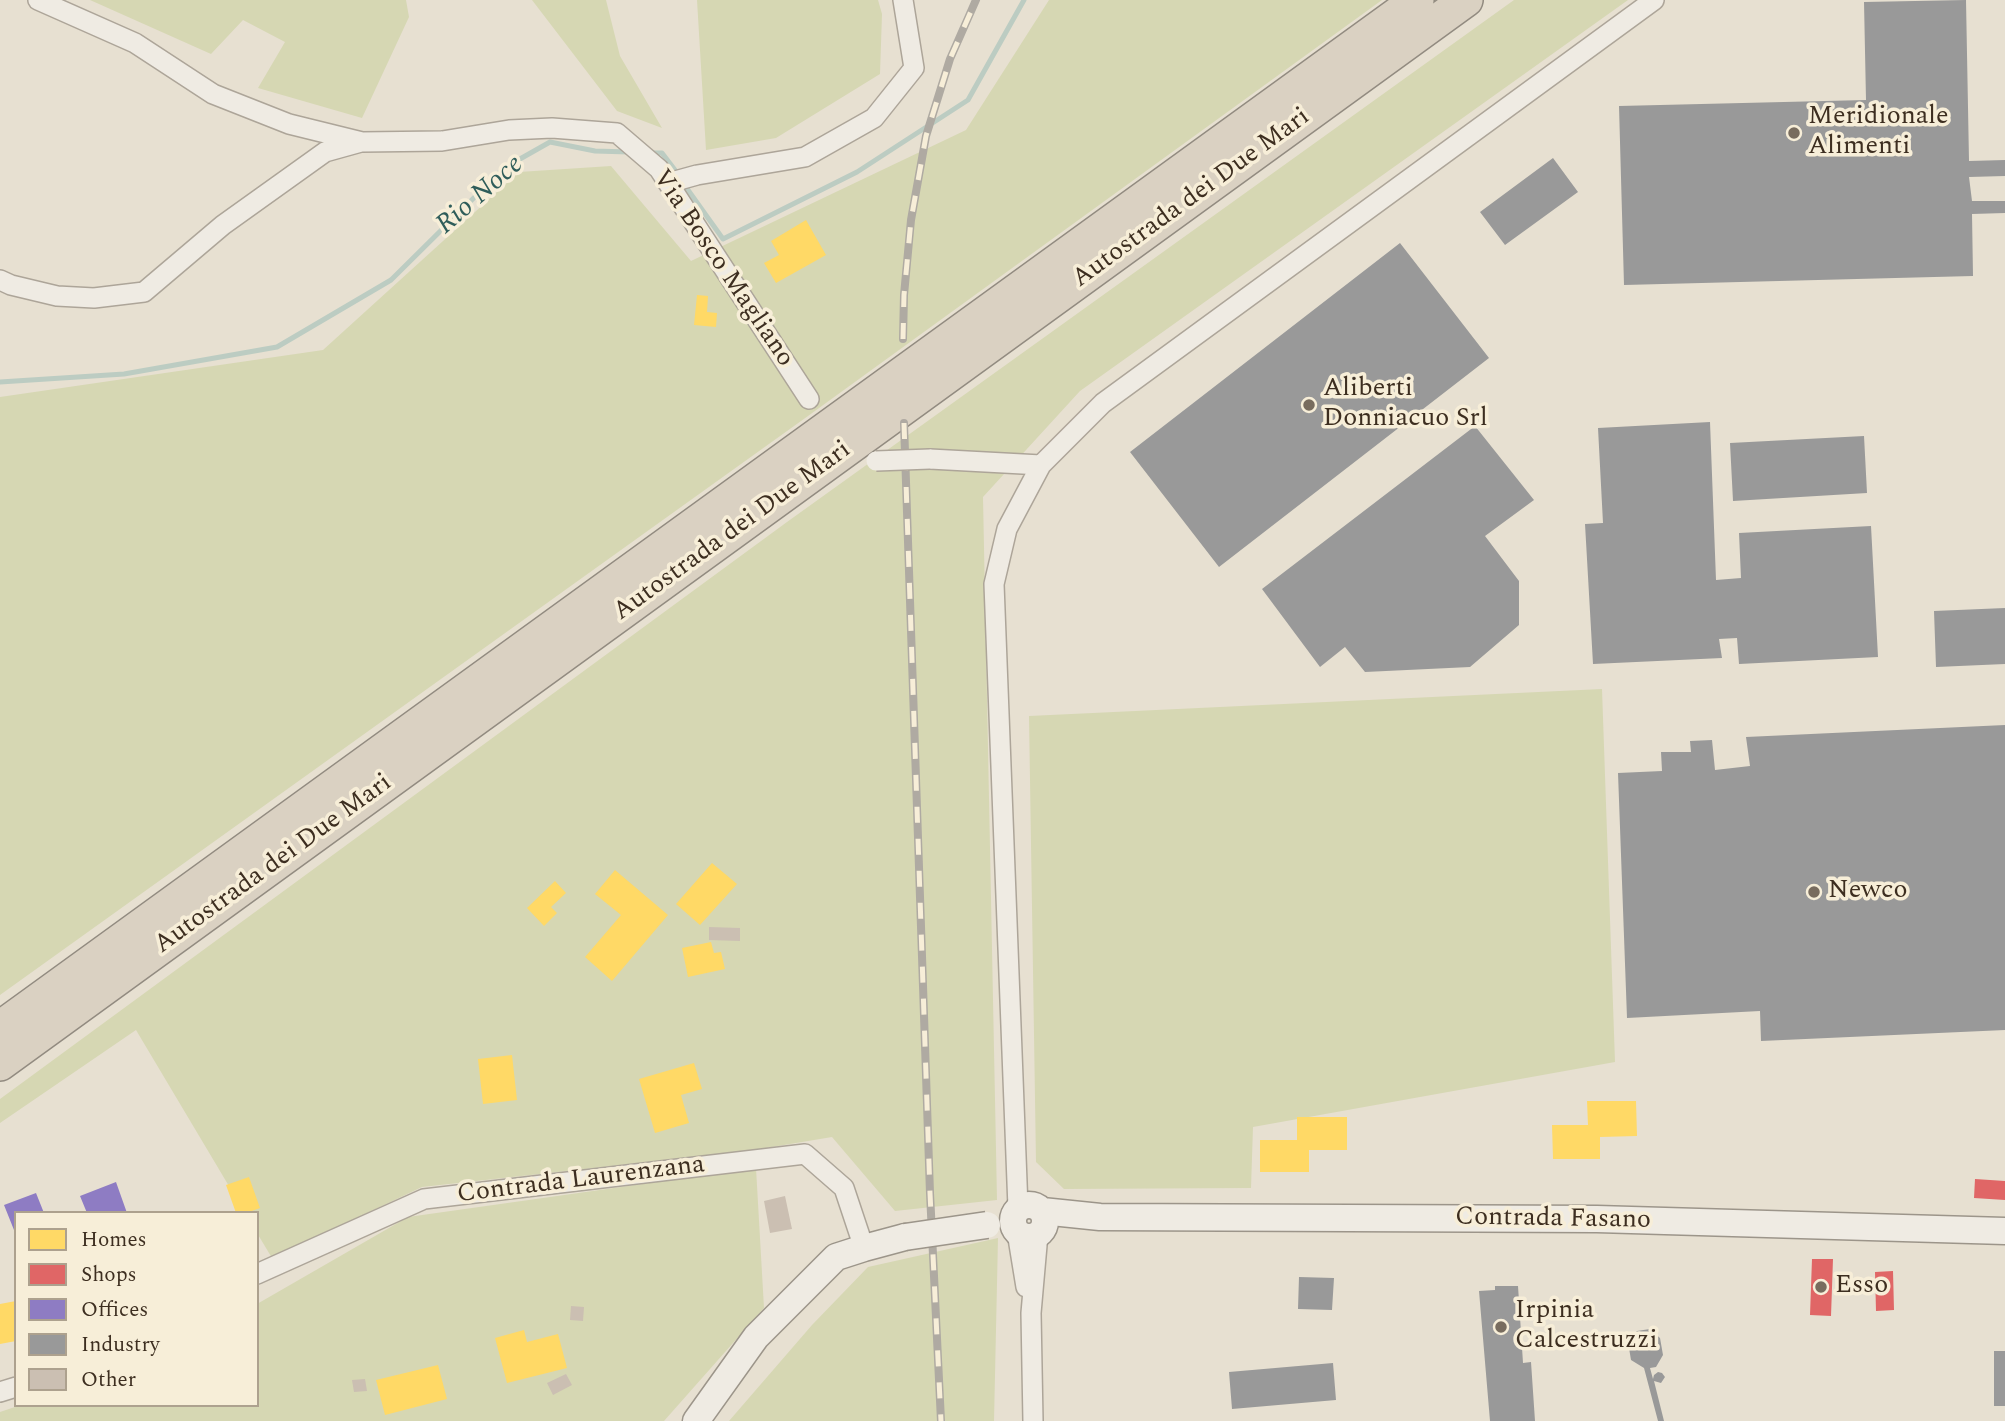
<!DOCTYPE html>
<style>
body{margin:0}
#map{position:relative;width:2005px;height:1421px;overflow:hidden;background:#e7e0d1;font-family:Spectral,serif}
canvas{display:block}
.legend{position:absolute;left:14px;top:1211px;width:245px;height:196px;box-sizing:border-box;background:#f7eed8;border:2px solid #ada18e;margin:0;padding:9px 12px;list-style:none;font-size:21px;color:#3d2e20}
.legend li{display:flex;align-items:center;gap:14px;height:35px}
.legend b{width:35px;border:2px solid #ada18e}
</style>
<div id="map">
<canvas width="2005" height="1421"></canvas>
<ul class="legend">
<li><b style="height:19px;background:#ffd966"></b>Homes</li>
<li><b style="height:19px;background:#e06666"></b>Shops</li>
<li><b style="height:19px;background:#8e7cc3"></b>Offices</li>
<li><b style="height:19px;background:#999"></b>Industry</li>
<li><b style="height:19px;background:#cbbfb2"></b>Other</li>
</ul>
</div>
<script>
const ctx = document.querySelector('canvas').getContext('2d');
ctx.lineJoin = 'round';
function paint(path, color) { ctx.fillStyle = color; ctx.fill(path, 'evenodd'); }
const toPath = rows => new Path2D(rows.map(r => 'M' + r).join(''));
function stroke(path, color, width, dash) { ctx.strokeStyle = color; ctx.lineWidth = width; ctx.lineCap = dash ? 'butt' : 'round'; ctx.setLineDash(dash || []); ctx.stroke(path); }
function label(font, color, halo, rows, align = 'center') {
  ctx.font = font + ' Spectral,serif'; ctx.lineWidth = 7; ctx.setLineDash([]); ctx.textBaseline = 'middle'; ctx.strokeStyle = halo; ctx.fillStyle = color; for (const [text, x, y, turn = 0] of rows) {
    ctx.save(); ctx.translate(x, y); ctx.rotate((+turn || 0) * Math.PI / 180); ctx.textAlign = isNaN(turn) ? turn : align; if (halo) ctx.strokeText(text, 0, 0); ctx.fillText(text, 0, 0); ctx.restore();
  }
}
const green = toPath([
 [90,0,406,0,409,17,362,118,258,88,285,42,243,20,211,54],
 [532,0,606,0,620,56,662,128,617,111],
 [697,0,878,0,882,14,880,74,776,138,706,150],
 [1049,0,1382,0,808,416,0,995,0,397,323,350,519,172,611,166,691,261,966,130],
 [1514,0,1628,0,1080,391,983,497,997,1200,895,1211,832,1137,748,1151,422,1187,272,1258,257,1233,257,1213,245,1213,136,1030,0,1123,0,1099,787,522],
 [1602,689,1615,1062,1253,1127,1251,1188,1064,1189,1036,1162,1029,716],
 [756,1168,764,1308,664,1421,0,1421,0,1412,21,1405,257,1405,257,1304,408,1217],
 [998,1238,994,1421,729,1421,812,1325,868,1267]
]);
const homes = toPath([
 [806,220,826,255,776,283,764,263,779,255,771,241],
 [697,295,708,296,707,312,717,313,716,327,694,325],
 [712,863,737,884,700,925,676,904],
 [615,870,668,915,612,981,585,957,621,915,595,894],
 [555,881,566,893,551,907,557,913,544,926,527,908],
 [711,942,714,953,721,952,725,969,688,977,682,948],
 [512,1055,517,1100,483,1104,478,1059],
 [694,1063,702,1089,681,1095,689,1123,655,1133,639,1079],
 [1587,1101,1636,1101,1637,1136,1600,1137,1600,1159,1553,1159,1552,1125,1588,1125],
 [1297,1117,1347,1117,1347,1150,1309,1150,1309,1172,1260,1172,1260,1140,1297,1140],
 [249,1177,260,1208,246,1213,236,1213,226,1185],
 [16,1301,16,1341,0,1344,0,1304],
 [524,1330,527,1342,558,1334,567,1368,507,1383,495,1338],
 [438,1365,447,1399,385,1415,376,1380]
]);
const shops = toPath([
 [1975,1179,2005,1181,2005,1200,1974,1198],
 [1812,1259,1833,1259,1831,1316,1810,1315],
 [1893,1271,1894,1310,1876,1311,1875,1272]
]);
const offices = toPath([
 [116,1182,127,1213,87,1213,80,1196],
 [36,1193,44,1213,16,1213,16,1235,4,1205]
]);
const industry = toPath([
 [1966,0,1969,161,2005,160,2005,176,1969,177,1972,201,2005,201,2005,213,1972,214,1973,276,1624,285,1619,106,1866,100,1864,2],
 [1553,158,1578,192,1505,245,1480,212],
 [1400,243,1489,358,1219,567,1130,452],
 [1710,422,1716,580,1741,578,1739,533,1871,526,1878,657,1739,664,1737,638,1719,639,1722,658,1593,664,1585,524,1603,523,1598,428],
 [1475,426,1534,500,1485,536,1519,581,1519,625,1470,667,1365,672,1345,647,1320,667,1262,589],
 [1864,436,1867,493,1733,501,1730,443],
 [2005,608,2005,664,1936,667,1934,611],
 [2005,725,2005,1030,1761,1041,1760,1011,1627,1018,1618,773,1662,771,1661,752,1691,752,1690,741,1712,740,1715,770,1750,766,1746,737],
 [1299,1277,1334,1278,1332,1310,1298,1309],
 [1495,1286,1518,1286,1523,1363,1531,1362,1535,1421,1490,1421,1479,1291,1495,1290],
 [1650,1329,1660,1338,1663,1355,1656,1367,1650,1368,1653,1379,1654,1375,1658,1372,1662,1373,1665,1377,1661,1383,1654,1381,1664,1421,1658,1421,1644,1368,1631,1360,1628,1342,1637,1331],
 [1994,1351,2005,1351,2005,1406,1994,1406],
 [1333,1363,1336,1400,1232,1409,1229,1372]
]);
const stream = toPath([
 [650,153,662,153,678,174],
 [683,183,723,239,857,172,968,100,1024,0],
 [0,382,124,374,277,347,391,280,504,168,550,142,595,151,629,152]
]);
const building = toPath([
 [709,927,740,928,740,941,709,940],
 [785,1196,792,1229,770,1233,764,1201],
 [571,1306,584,1307,583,1321,570,1320],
 [566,1374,572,1385,553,1395,547,1383],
 [365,1379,367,1391,354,1392,352,1380]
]);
const minor = toPath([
 [38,0,135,43,213,94,289,124,362,142,442,141,509,130,552,128,617,133,659,169,809,399],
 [668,183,697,175,805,157,874,118,914,68,903,0],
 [0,280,11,285,57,296,94,298,144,292,223,225,325,152,361,142],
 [930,459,1041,465],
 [1018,1208,994,584,1007,529,1041,465,1103,403,1654,0],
 [1017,1232,1026,1287],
 [257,1274,424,1199,805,1154,844,1188,864,1248],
 [0,1392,16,1387],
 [1033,1421,1031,1313,1038,1234]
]);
const secondary = toPath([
 '1013 1221a16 16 0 1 1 32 0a16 16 0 1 1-32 0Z',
 [1042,1211,1100,1217,1597,1219,2005,1231],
 [696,1421,756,1337,836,1257,864,1248,905,1237]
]);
const motorway = toPath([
 [0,1028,1417,0],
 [0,1064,1466,0]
]);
const rail = toPath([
 [903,339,904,295,911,220,926,136,950,59,976,0],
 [904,423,930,1193,941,1421]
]);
const minorBridge = toPath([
 [876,461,930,459]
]);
const secondaryBridge = toPath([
 [905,1237,987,1225]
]);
const markers = [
 [1794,133,7,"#786c5e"],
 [1309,405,7,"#786c5e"],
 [1814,892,7,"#786c5e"],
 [1821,1287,7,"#786c5e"],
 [1501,1327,7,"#786c5e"]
];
const poiNames = [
 ["Meridionale",1808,118],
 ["Alimenti",1808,148],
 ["Aliberti",1323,390],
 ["Donniacuo Srl",1323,420],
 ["Newco",1828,892],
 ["Esso",1835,1287],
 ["Irpinia",1515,1312],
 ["Calcestruzzi",1515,1342]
];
const streetNames = [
 ["Autostrada dei Due Mari",1192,199,-36],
 ["Via Bosco Magliano",722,269,56],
 ["Autostrada dei Due Mari",733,532,-36],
 ["Autostrada dei Due Mari",274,865,-36],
 ["Contrada Laurenzana",581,1181,-7],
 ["Contrada Fasano",1553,1220,1]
];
const waterNames = [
 ["Rio Noce",481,196,-41]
];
paint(green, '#d6d7b3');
paint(homes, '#ffd966');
paint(shops, '#e06666');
paint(offices, '#8e7cc3');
paint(industry, '#999');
stroke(stream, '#bcccc2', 5);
paint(building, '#cbbfb2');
stroke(minor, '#ada599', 22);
stroke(secondary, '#9c958a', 29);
stroke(motorway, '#928b80', 36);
stroke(minor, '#efebe3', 19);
stroke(secondary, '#efebe3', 26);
stroke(motorway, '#dad1c2', 33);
stroke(rail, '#afaaa2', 8);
stroke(rail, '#f7eed8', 5, [16]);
stroke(minorBridge, '#ada599', 22, []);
stroke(secondaryBridge, '#9c958a', 29, []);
stroke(minorBridge, '#efebe3', 19);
stroke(secondaryBridge, '#efebe3', 26);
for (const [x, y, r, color] of markers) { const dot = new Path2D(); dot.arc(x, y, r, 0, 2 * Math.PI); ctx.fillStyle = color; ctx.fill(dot); stroke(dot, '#f7eed8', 2.5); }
label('26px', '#3d2e20', '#f7eed8', poiNames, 'left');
label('26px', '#3d2e20', '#f7eed8', streetNames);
label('italic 28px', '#2f5d5a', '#f7eed8', waterNames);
</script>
